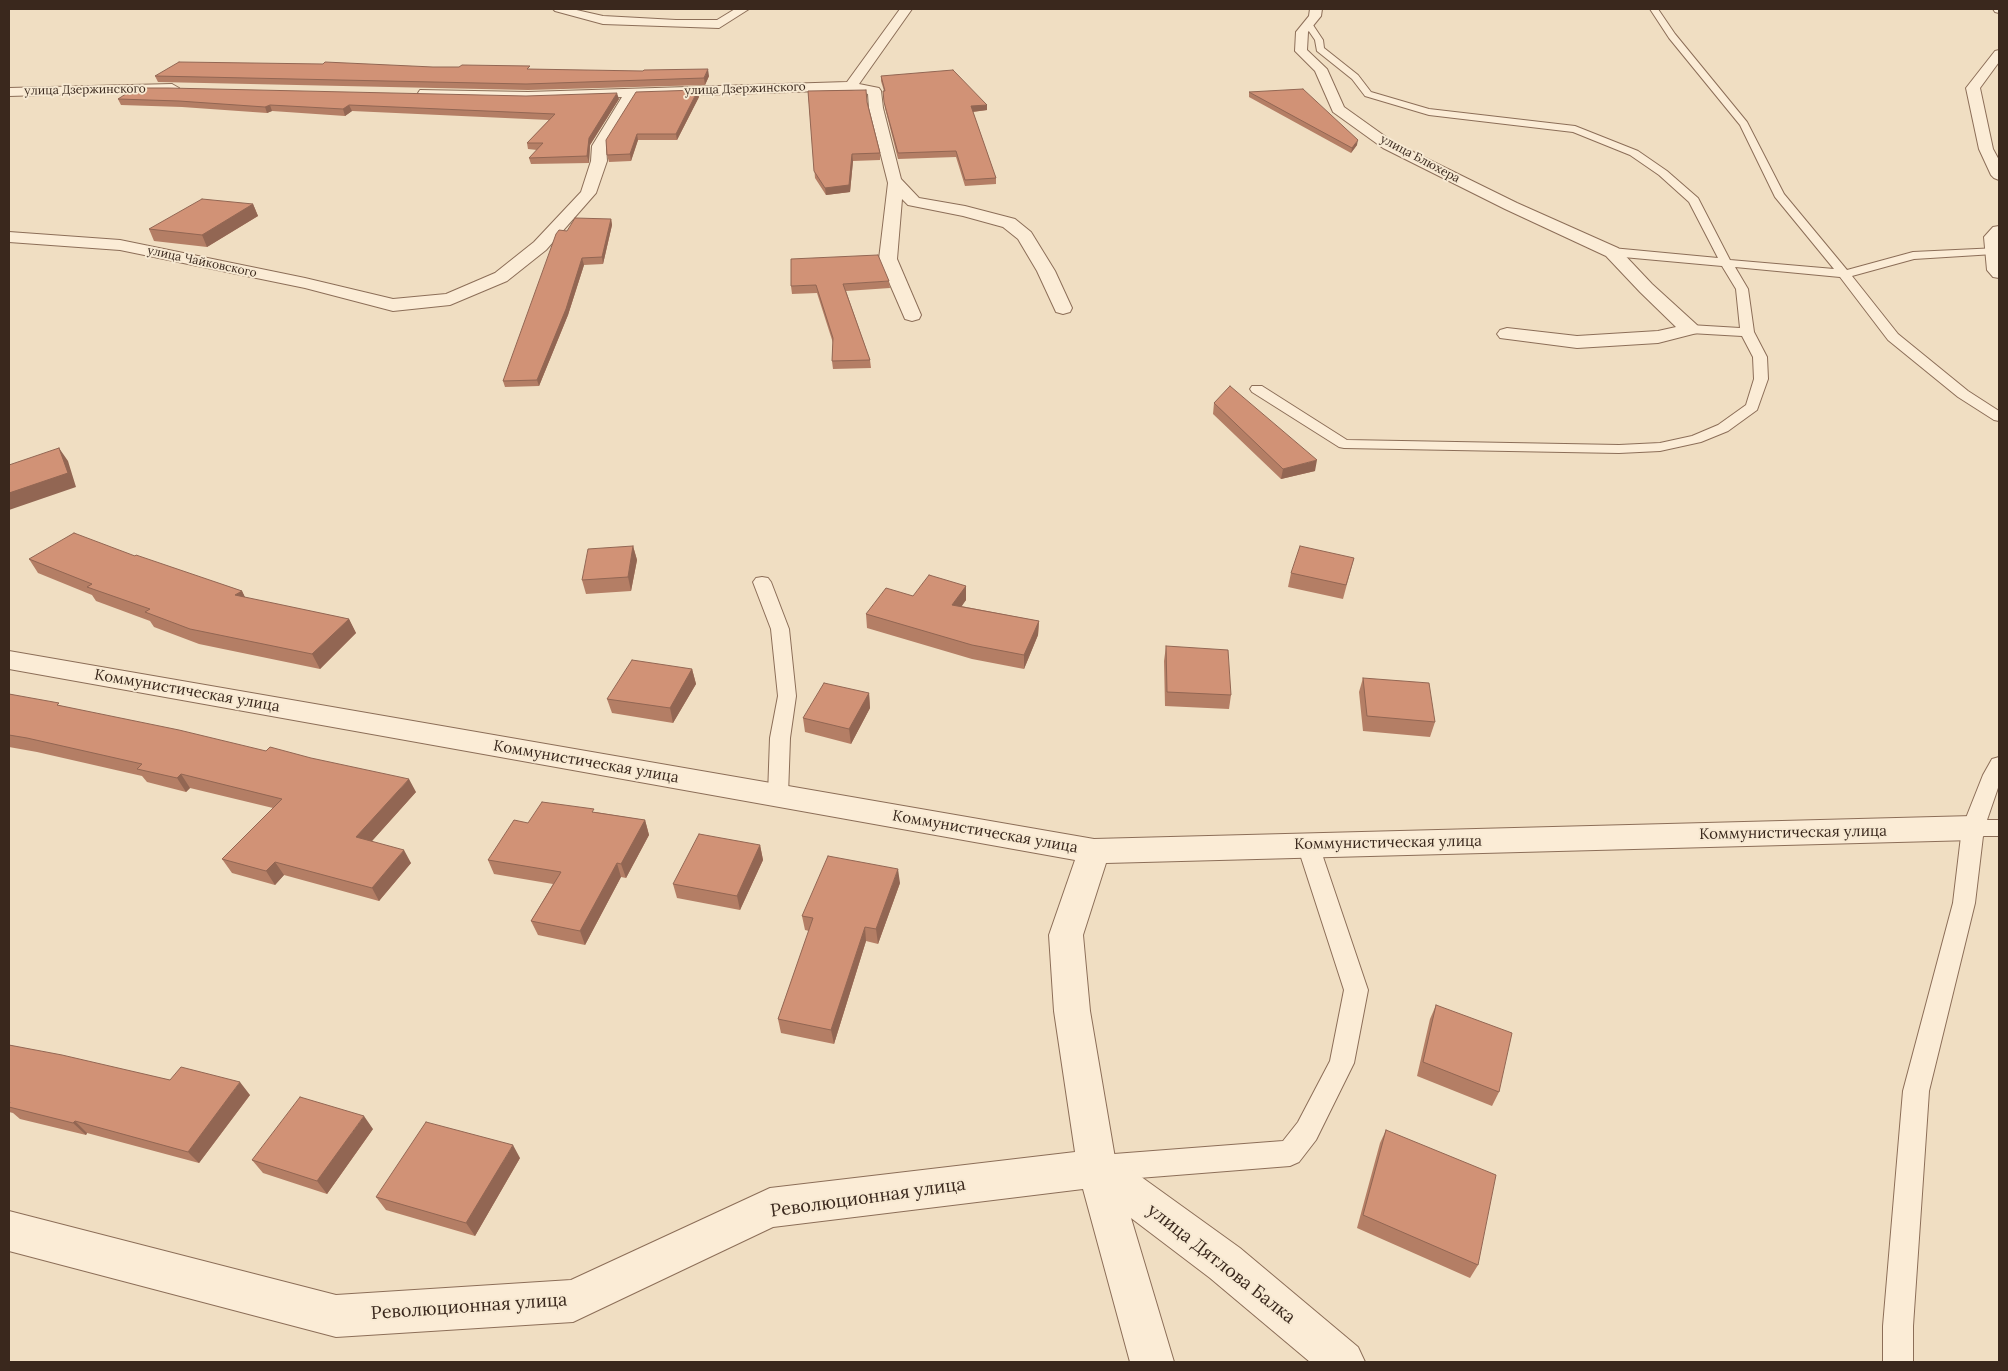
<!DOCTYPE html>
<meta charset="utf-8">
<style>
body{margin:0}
#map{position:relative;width:2008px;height:1371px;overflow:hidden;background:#f0dec2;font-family:Lora,serif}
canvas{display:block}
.frame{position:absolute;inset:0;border:10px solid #3a281d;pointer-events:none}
</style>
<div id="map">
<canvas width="2008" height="1371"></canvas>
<div class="frame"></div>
</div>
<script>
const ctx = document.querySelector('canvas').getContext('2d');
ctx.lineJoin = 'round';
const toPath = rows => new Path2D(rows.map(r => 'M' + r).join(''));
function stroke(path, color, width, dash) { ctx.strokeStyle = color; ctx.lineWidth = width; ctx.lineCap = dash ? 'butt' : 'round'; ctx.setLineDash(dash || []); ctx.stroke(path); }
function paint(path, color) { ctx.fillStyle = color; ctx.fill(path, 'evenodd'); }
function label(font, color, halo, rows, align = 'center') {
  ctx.font = font + ' Lora,serif'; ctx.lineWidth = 4; ctx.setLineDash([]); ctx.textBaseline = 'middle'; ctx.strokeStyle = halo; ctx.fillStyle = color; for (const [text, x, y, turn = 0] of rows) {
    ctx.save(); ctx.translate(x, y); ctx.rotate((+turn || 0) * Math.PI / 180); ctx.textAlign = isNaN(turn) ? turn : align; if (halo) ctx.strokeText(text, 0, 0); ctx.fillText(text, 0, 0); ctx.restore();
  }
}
const service = toPath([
 [1650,9,1658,9,1675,34,1747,122,1784,194,1847,270,1913,252,1998,248,1998,252,1994,254,1914,259,1852,276,1898,334,1968,391,1999,411,1999,421,1994,420,1958,397,1888,340,1840,277,1735,267,1748,289,1754,332,1767,357,1768,379,1757,410,1728,431,1701,442,1660,451,1619,453,1344,448,1339,447,1252,392,1250,389,1252,386,1262,386,1347,440,1619,445,1660,443,1692,436,1718,425,1746,405,1754,379,1753,357,1742,336,1690,333,1684,329,1690,325,1740,328,1736,289,1722,266,1612,256,1606,252,1612,248,1718,258,1689,202,1659,175,1630,155,1573,132,1429,115,1365,96,1352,79,1317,51,1315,40,1304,24,1311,22,1323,40,1324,48,1358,75,1371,92,1429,109,1575,126,1638,151,1667,171,1698,198,1730,260,1834,269,1775,197,1740,125,1669,38,1650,9],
 [762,577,768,578,771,582,789,629,796,696,790,738,788,795,785,800,778,803,771,800,768,795,770,738,778,696,771,629,753,582,756,578,762,577],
 [1999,757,1999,785,1987,820,1999,820,1999,836,1983,836,1975,903,1929,1091,1913,1326,1913,1362,1883,1362,1883,1326,1903,1091,1953,903,1962,828,1983,775,1992,759,1999,757],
 [1308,837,1316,839,1319,845,1368,990,1354,1063,1316,1140,1299,1162,1290,1166,1101,1181,1092,1177,1088,1168,1092,1159,1101,1155,1283,1141,1298,1122,1330,1061,1344,990,1297,845,1300,839,1308,837]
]);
const minor = toPath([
 [553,9,572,9,603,16,676,20,717,20,735,9,749,9,719,28,603,24,555,11,553,9],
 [900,9,912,9,859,84,879,88,881,91,883,108,901,179,919,198,965,206,1015,219,1031,232,1055,271,1072,308,1070,312,1063,314,1056,312,1037,271,1018,239,1003,227,963,216,908,205,902,199,897,259,921,315,919,319,912,321,905,319,879,259,888,183,869,108,868,94,851,90,636,97,606,146,607,161,596,193,546,250,507,281,450,305,393,311,305,288,120,250,9,242,9,232,120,240,305,278,393,299,446,294,495,273,534,242,581,192,591,161,592,146,622,97,528,100,425,97,420,96,418,93,420,90,528,92,847,82,900,9],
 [1310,9,1322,9,1321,16,1308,32,1307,50,1327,69,1344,107,1393,142,1517,203,1618,248,1652,284,1697,325,1700,329,1697,333,1658,343,1577,348,1500,338,1497,334,1500,330,1507,328,1577,336,1658,331,1676,327,1640,292,1606,256,1505,209,1383,148,1333,112,1315,71,1295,51,1296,32,1309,16,1310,9],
 [1993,9,1999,9,1999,13,1995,12,1993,9],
 [1999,50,1999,62,1980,88,1993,149,1999,160,1999,180,1994,178,1991,175,1979,149,1966,88,1995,51,1999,50],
 [172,84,179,88,177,91,9,96,9,88,172,84],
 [1999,226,1999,278,1993,277,1987,270,1984,237,1993,227,1999,226],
 [9,651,1094,839,1973,816,1984,820,1988,828,1984,836,1973,840,1106,863,1083,935,1090,1011,1115,1158,1240,1248,1358,1347,1365,1362,1310,1362,1210,1278,1131,1218,1174,1362,1130,1362,1083,1189,773,1227,573,1322,336,1337,9,1251,9,1211,336,1295,571,1280,770,1188,1075,1152,1054,1011,1049,935,1075,860,9,669,9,651]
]);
const wall = toPath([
 [433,67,531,69,709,76,705,85,528,90,158,82,155,76],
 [881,76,987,105,987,110,973,112,996,178,996,184,965,186,956,157,898,159,885,108,883,91,884,91,881,81],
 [808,91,867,102,880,153,880,160,853,161,850,192,826,195,815,178],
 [1249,92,1357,145,1351,153,1249,97],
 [699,97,677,140,638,140,631,161,609,162,607,155,606,140],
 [118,99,619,99,590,145,589,163,531,164,529,158,537,150,528,149,527,143,549,120,352,111,345,116,272,111,267,113,182,107,121,105],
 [253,204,258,216,207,247,154,241,149,229],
 [611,219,612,225,603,264,584,265,568,315,539,386,505,387,503,381,567,231],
 [889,281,890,288,846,291,870,360,871,368,833,369,832,361,833,343,817,293,792,294,791,286],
 [1214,403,1315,471,1281,479,1213,414],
 [633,546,637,560,631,591,586,594,582,580],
 [135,556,242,591,245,598,349,619,356,633,320,669,199,644,154,627,150,621,96,601,92,595,38,573,29,559],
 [1354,558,1343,599,1288,587,1291,573],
 [966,586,966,600,961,606,1039,621,1038,635,1024,669,972,659,867,628,866,614,913,596],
 [1166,646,1231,695,1229,709,1165,706,1164,661],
 [692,669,696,684,673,723,612,713,607,699],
 [1363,678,1435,722,1430,737,1363,731,1359,692],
 [869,693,870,708,851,744,805,732,803,718],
 [9,694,62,706,416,792,372,841,411,863,379,901,284,875,275,885,232,873,222,859,273,808,190,788,186,792,147,782,142,776,37,752,9,747],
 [595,812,645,820,649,835,626,878,621,877,585,945,538,935,531,921,553,884,494,874,488,860,528,823],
 [760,845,763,860,740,910,677,898,673,884],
 [900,883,878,944,866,941,834,1044,781,1033,778,1019,809,931,805,930,802,916],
 [1436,1005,1499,1092,1492,1106,1417,1076,1430,1019],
 [9,1045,170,1080,250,1095,199,1163,87,1133,86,1135,20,1119,13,1113,9,1112],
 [373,1129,327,1194,263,1173,252,1160],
 [1386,1130,1478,1265,1470,1278,1357,1228,1380,1143],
 [520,1158,475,1236,386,1210,376,1197]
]);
const shadedWall = toPath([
 [708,69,709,76,705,85,704,78],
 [698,90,699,97,677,140,676,134],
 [617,93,619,99,590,145,589,163,587,156,589,138],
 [270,105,272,111,267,113,265,107],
 [349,105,352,111,345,116,343,109],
 [987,105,987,110,971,112,971,106],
 [637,134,638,140,631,161,630,154],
 [1358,140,1357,145,1351,153,1352,148],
 [852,154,853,161,850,192,826,195,825,188],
 [253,204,258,216,207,247,202,235],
 [611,219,612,225,603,264,602,257],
 [582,258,584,265,568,315,539,386,537,380],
 [59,448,68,461,76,487,9,510,9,493],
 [1317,460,1315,471,1281,479,1283,469],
 [633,546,637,560,631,591,628,577],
 [966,586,966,600,953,619,952,605],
 [242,591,249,605,235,595],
 [349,619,356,633,320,669,312,654],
 [1039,621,1038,635,1024,669,1024,655],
 [692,669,696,684,673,723,670,708],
 [869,693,870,708,851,744,849,729],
 [181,774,190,788,186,792,177,778],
 [409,779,416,792,363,851,356,837],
 [645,820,649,835,626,878,621,864],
 [760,845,763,860,740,910,737,896],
 [404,850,411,863,379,901,372,888],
 [275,862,284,875,275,885,266,871],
 [617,863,621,877,585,945,580,931],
 [898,869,900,883,878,944,876,929],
 [865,927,866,941,834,1044,831,1030],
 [240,1082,250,1095,199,1163,188,1152],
 [364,1116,373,1129,327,1194,317,1181],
 [75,1121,87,1133,86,1135,73,1123],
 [513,1145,520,1158,475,1236,466,1223]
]);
const building = toPath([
 [179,62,323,64,325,62,433,67,459,67,462,65,530,66,527,69,643,71,644,70,708,69,704,78,526,84,155,76,179,62],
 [953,70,987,105,971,106,996,178,965,180,956,151,898,153,884,102,883,91,885,91,881,76,953,70],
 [135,88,168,88,526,96,617,93,589,138,587,156,529,158,543,143,527,143,555,114,349,105,343,109,270,105,265,107,179,101,118,99,135,88],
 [1303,89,1358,140,1352,148,1249,92,1303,89],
 [698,90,676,134,637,134,630,154,607,155,606,140,636,92,698,90],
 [866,90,867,102,880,153,852,154,849,185,825,188,814,171,808,91,866,90],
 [202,199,253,204,202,235,149,229,202,199],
 [575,218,611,219,602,257,582,258,566,309,537,380,503,381,556,234,559,230,567,231,575,218],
 [878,255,889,281,843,284,870,360,832,361,833,338,816,285,791,286,791,259,878,255],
 [1230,386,1317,460,1283,469,1214,403,1230,386],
 [59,448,68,473,9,493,9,465,59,448],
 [74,533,135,556,136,555,242,591,235,595,349,619,312,654,190,629,145,612,150,609,87,587,92,584,29,559,74,533],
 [633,546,628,577,582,580,588,549,633,546],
 [1300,546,1354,558,1346,585,1291,573,1300,546],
 [929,575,966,586,952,605,1039,621,1024,655,972,645,866,614,886,588,913,596,929,575],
 [1166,646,1228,650,1231,695,1167,692,1166,646],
 [632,660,692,669,670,708,607,699,632,660],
 [1363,678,1429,683,1435,722,1367,716,1363,678],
 [824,683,869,693,849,729,803,718,824,683],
 [9,694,59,703,57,705,179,730,266,751,270,747,311,758,409,779,356,837,404,850,372,888,275,862,266,871,222,859,282,799,181,774,177,778,137,769,142,764,27,738,9,735,9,694],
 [542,802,594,809,592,812,645,820,621,864,617,863,580,931,531,921,561,872,488,860,514,820,528,823,542,802],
 [699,834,760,845,737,896,673,884,699,834],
 [828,856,898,869,876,929,865,927,831,1030,778,1019,813,918,802,916,828,856],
 [1436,1005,1512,1033,1499,1092,1423,1062,1436,1005],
 [9,1045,62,1055,170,1080,181,1067,240,1082,188,1152,75,1121,73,1123,9,1107,9,1104,10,1102,9,1102,9,1045],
 [300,1097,364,1116,317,1181,252,1160,300,1097],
 [426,1122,513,1145,466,1223,376,1197,426,1122],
 [1386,1130,1496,1175,1478,1265,1363,1215,1386,1130]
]);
const farStreetnames = [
 ["улица Дзержинского",745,89,-2],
 ["улица Дзержинского",85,90,-1],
 ["улица Блюхера",1420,159,28],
 ["улица Чайковского",202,262,12]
];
const streetNames = [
 ["Коммунистическая улица",187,691,10],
 ["Коммунистическая улица",586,762,10],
 ["Коммунистическая улица",985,832,10],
 ["Коммунистическая улица",1793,833,-1],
 ["Коммунистическая улица",1388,843,-1]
];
const nearStreetnames = [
 ["Революционная улица",868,1198,-8],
 ["улица Дятлова Балка",1221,1264,38],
 ["Революционная улица",469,1307,-4]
];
stroke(service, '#8c6e58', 2);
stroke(minor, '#8c6e58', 2);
paint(service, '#fbecd6');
paint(minor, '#fbecd6');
paint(wall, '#b47e65');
paint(shadedWall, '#926653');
paint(building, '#d19276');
stroke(building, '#926653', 1);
label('12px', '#3a281d', '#f7e9d2', farStreetnames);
label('15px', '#3a281d', '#f7e9d2', streetNames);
label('18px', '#3a281d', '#f7e9d2', nearStreetnames);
</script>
